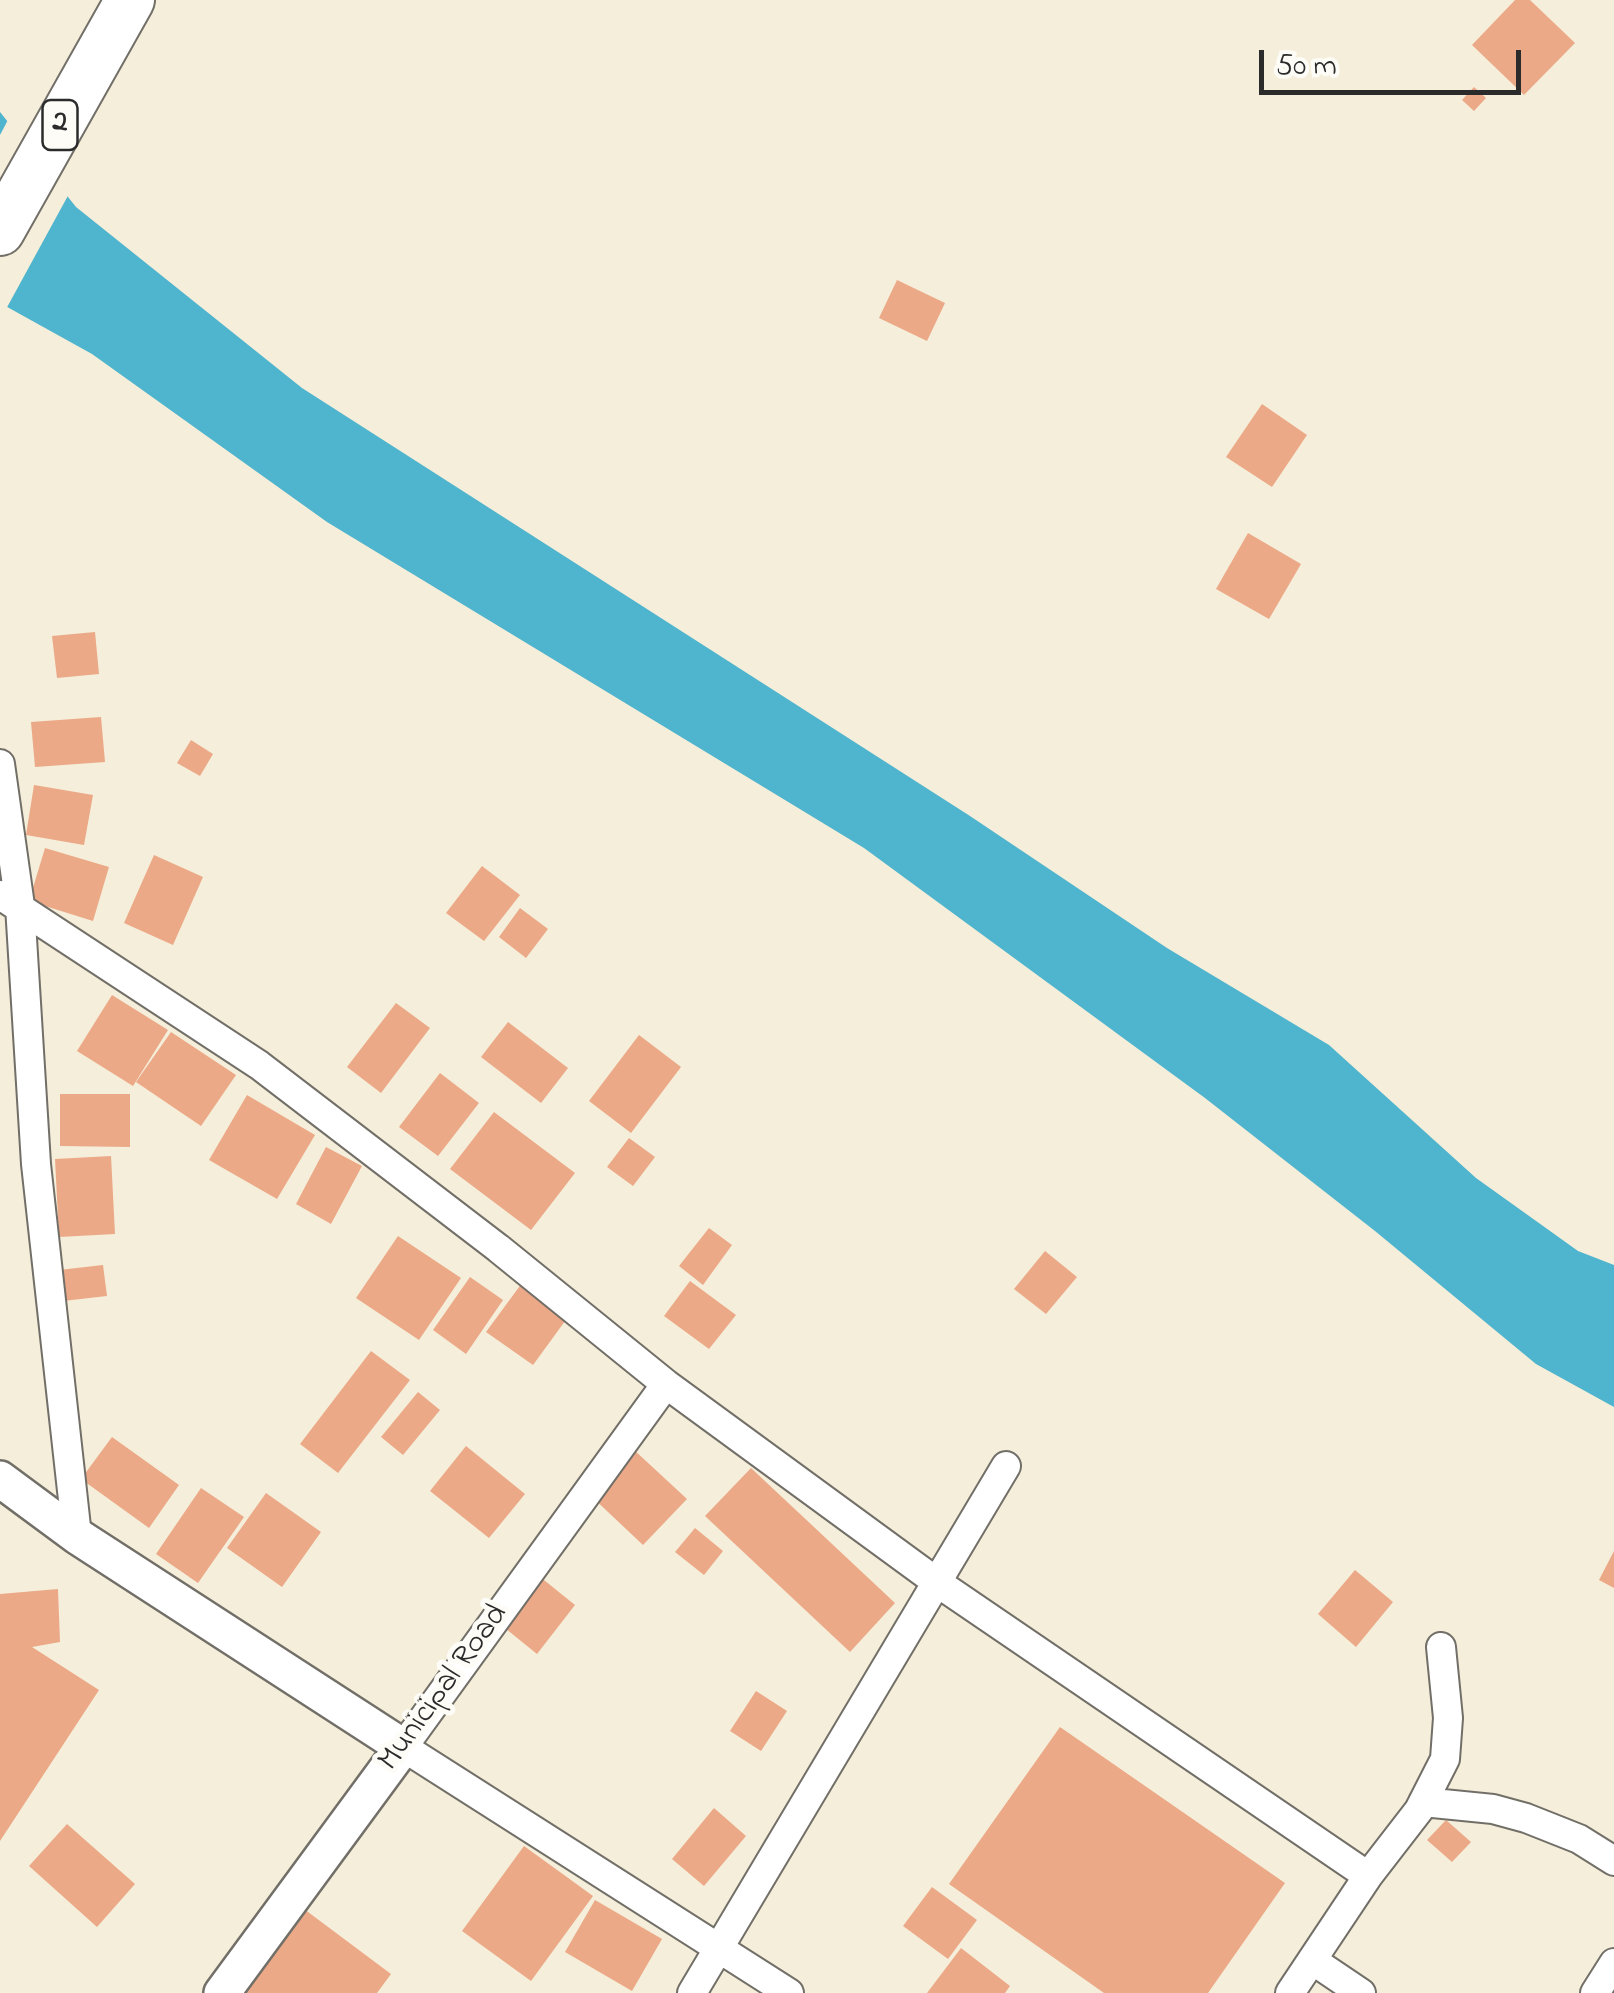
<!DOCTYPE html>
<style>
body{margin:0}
#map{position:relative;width:1614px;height:1993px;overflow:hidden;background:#f5eeda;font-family:"Indie Flower",sans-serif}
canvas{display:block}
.scale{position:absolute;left:1259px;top:50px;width:262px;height:45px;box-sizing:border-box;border:5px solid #2b2b2b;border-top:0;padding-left:12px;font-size:30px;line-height:35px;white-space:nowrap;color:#2b2b2b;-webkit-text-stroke:8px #fdfcf7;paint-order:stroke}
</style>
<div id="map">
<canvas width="1614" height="1993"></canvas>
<div class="scale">50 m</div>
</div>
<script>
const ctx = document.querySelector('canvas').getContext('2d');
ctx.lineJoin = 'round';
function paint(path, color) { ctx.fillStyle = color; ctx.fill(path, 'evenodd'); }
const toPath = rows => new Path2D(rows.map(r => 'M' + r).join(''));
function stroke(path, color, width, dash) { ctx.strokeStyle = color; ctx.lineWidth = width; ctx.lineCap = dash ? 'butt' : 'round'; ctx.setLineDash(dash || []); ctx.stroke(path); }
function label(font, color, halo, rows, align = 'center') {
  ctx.font = font + ' "Indie Flower",sans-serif'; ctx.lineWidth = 10; ctx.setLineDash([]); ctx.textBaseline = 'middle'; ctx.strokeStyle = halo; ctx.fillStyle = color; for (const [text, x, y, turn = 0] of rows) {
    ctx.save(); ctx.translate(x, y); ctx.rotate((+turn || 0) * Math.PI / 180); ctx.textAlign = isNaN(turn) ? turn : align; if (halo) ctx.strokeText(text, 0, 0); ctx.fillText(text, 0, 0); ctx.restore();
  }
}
const water = toPath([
 [0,112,76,207,302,388,970,816,1167,948,1329,1045,1476,1178,1578,1251,1614,1265,1614,1407,1536,1364,1375,1231,1205,1098,864,848,327,522,92,354,0,303]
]);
const pier = toPath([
 [10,116,70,192,5,311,0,309,0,135]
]);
const building = toPath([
 [1515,0,1530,0,1575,43,1524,95,1472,45],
 [1474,87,1486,98,1474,111,1462,100],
 [897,280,945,303,927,341,879,318],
 [1262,404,1307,435,1272,487,1226,457],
 [1248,533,1301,564,1269,619,1216,589],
 [95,632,99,674,57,678,52,636],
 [101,717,105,762,35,767,31,722],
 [191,740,213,754,200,776,177,763],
 [34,785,93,795,84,845,26,835],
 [45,848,109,867,93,921,29,901],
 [154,855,203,877,173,945,124,923],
 [482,866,520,895,484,941,446,913],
 [520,908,548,929,526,958,499,937],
 [112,995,168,1030,133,1086,77,1051],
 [396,1003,430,1028,381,1093,347,1067],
 [508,1022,568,1068,541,1103,481,1057],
 [171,1032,236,1075,201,1126,136,1082],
 [639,1035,681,1067,631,1133,589,1101],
 [440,1073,479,1103,438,1156,399,1127],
 [60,1094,130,1094,130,1147,60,1146],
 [247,1095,315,1135,277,1199,209,1160],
 [494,1112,575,1173,531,1230,450,1169],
 [629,1138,655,1157,633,1186,607,1167],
 [326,1147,362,1166,331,1224,296,1204],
 [111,1156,115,1234,59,1237,55,1159],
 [709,1228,732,1245,703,1285,679,1266],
 [398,1236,461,1278,419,1340,356,1298],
 [1045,1251,1077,1277,1046,1314,1014,1289],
 [103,1265,107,1296,63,1301,59,1270],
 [470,1277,503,1300,466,1354,433,1330],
 [690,1281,736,1315,709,1349,664,1316],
 [522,1283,568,1317,533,1365,486,1332],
 [371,1351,410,1380,338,1473,300,1444],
 [418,1392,440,1410,403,1455,381,1437],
 [112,1437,179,1485,149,1528,81,1479],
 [466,1446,525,1494,489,1538,430,1491],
 [633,1449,687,1499,643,1545,590,1495],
 [751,1468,895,1603,850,1652,705,1516],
 [201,1488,244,1517,198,1583,156,1554],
 [266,1493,321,1532,282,1587,227,1548],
 [695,1528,723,1551,704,1575,675,1552],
 [1614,1551,1614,1588,1599,1580],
 [1355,1570,1393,1602,1356,1647,1318,1614],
 [534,1572,575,1605,537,1654,495,1620],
 [58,1589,60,1642,32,1647,99,1690,0,1841,0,1594],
 [756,1691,787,1711,761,1751,730,1731],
 [1060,1727,1285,1883,1208,1993,1104,1993,949,1884],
 [714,1808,746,1836,704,1886,672,1859],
 [1446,1820,1471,1842,1452,1862,1427,1840],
 [67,1824,135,1884,97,1927,29,1866],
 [524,1846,593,1896,531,1981,462,1931],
 [932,1887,977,1920,948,1959,903,1926],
 [595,1900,662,1939,632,1991,565,1952],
 [304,1909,391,1974,377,1993,240,1993],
 [961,1948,1010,1986,1005,1993,927,1993]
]);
const minor = toPath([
 [0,764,20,906,36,1164,77,1536],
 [0,895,259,1065,498,1248,666,1384,938,1583,1368,1876],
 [666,1384,403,1747,789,1993],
 [1423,1802,1493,1809,1526,1818,1579,1839,1614,1861],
 [1312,1960,1361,1993],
 [692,1993,1006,1466],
 [1290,1993,1368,1876,1419,1810,1445,1759,1448,1718,1441,1647],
 [1595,1993,1614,1963]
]);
const tertiary = toPath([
 [0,1479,77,1536,403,1747,222,1993]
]);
const trunk = toPath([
 [0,231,130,0]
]);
const shields = [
 [60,125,35]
];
const shieldNames = [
 ["2",60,125]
];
const streetNames = [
 ["Municipal Road",445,1689,-54]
];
paint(water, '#4fb4cd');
paint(pier, '#f5eeda');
paint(building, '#eba987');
stroke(minor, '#726f68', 32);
stroke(tertiary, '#726f68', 40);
stroke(trunk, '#726f68', 52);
stroke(minor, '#fff', 28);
stroke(tertiary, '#fff', 35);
stroke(trunk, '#fff', 48);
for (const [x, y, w] of shields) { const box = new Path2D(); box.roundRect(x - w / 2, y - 25, w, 50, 8); ctx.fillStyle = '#fdfcf7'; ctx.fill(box); stroke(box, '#2b2b2b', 2.5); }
label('bold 30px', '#2b2b2b', null, shieldNames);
label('32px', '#2b2b2b', '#fdfcf7', streetNames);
</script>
